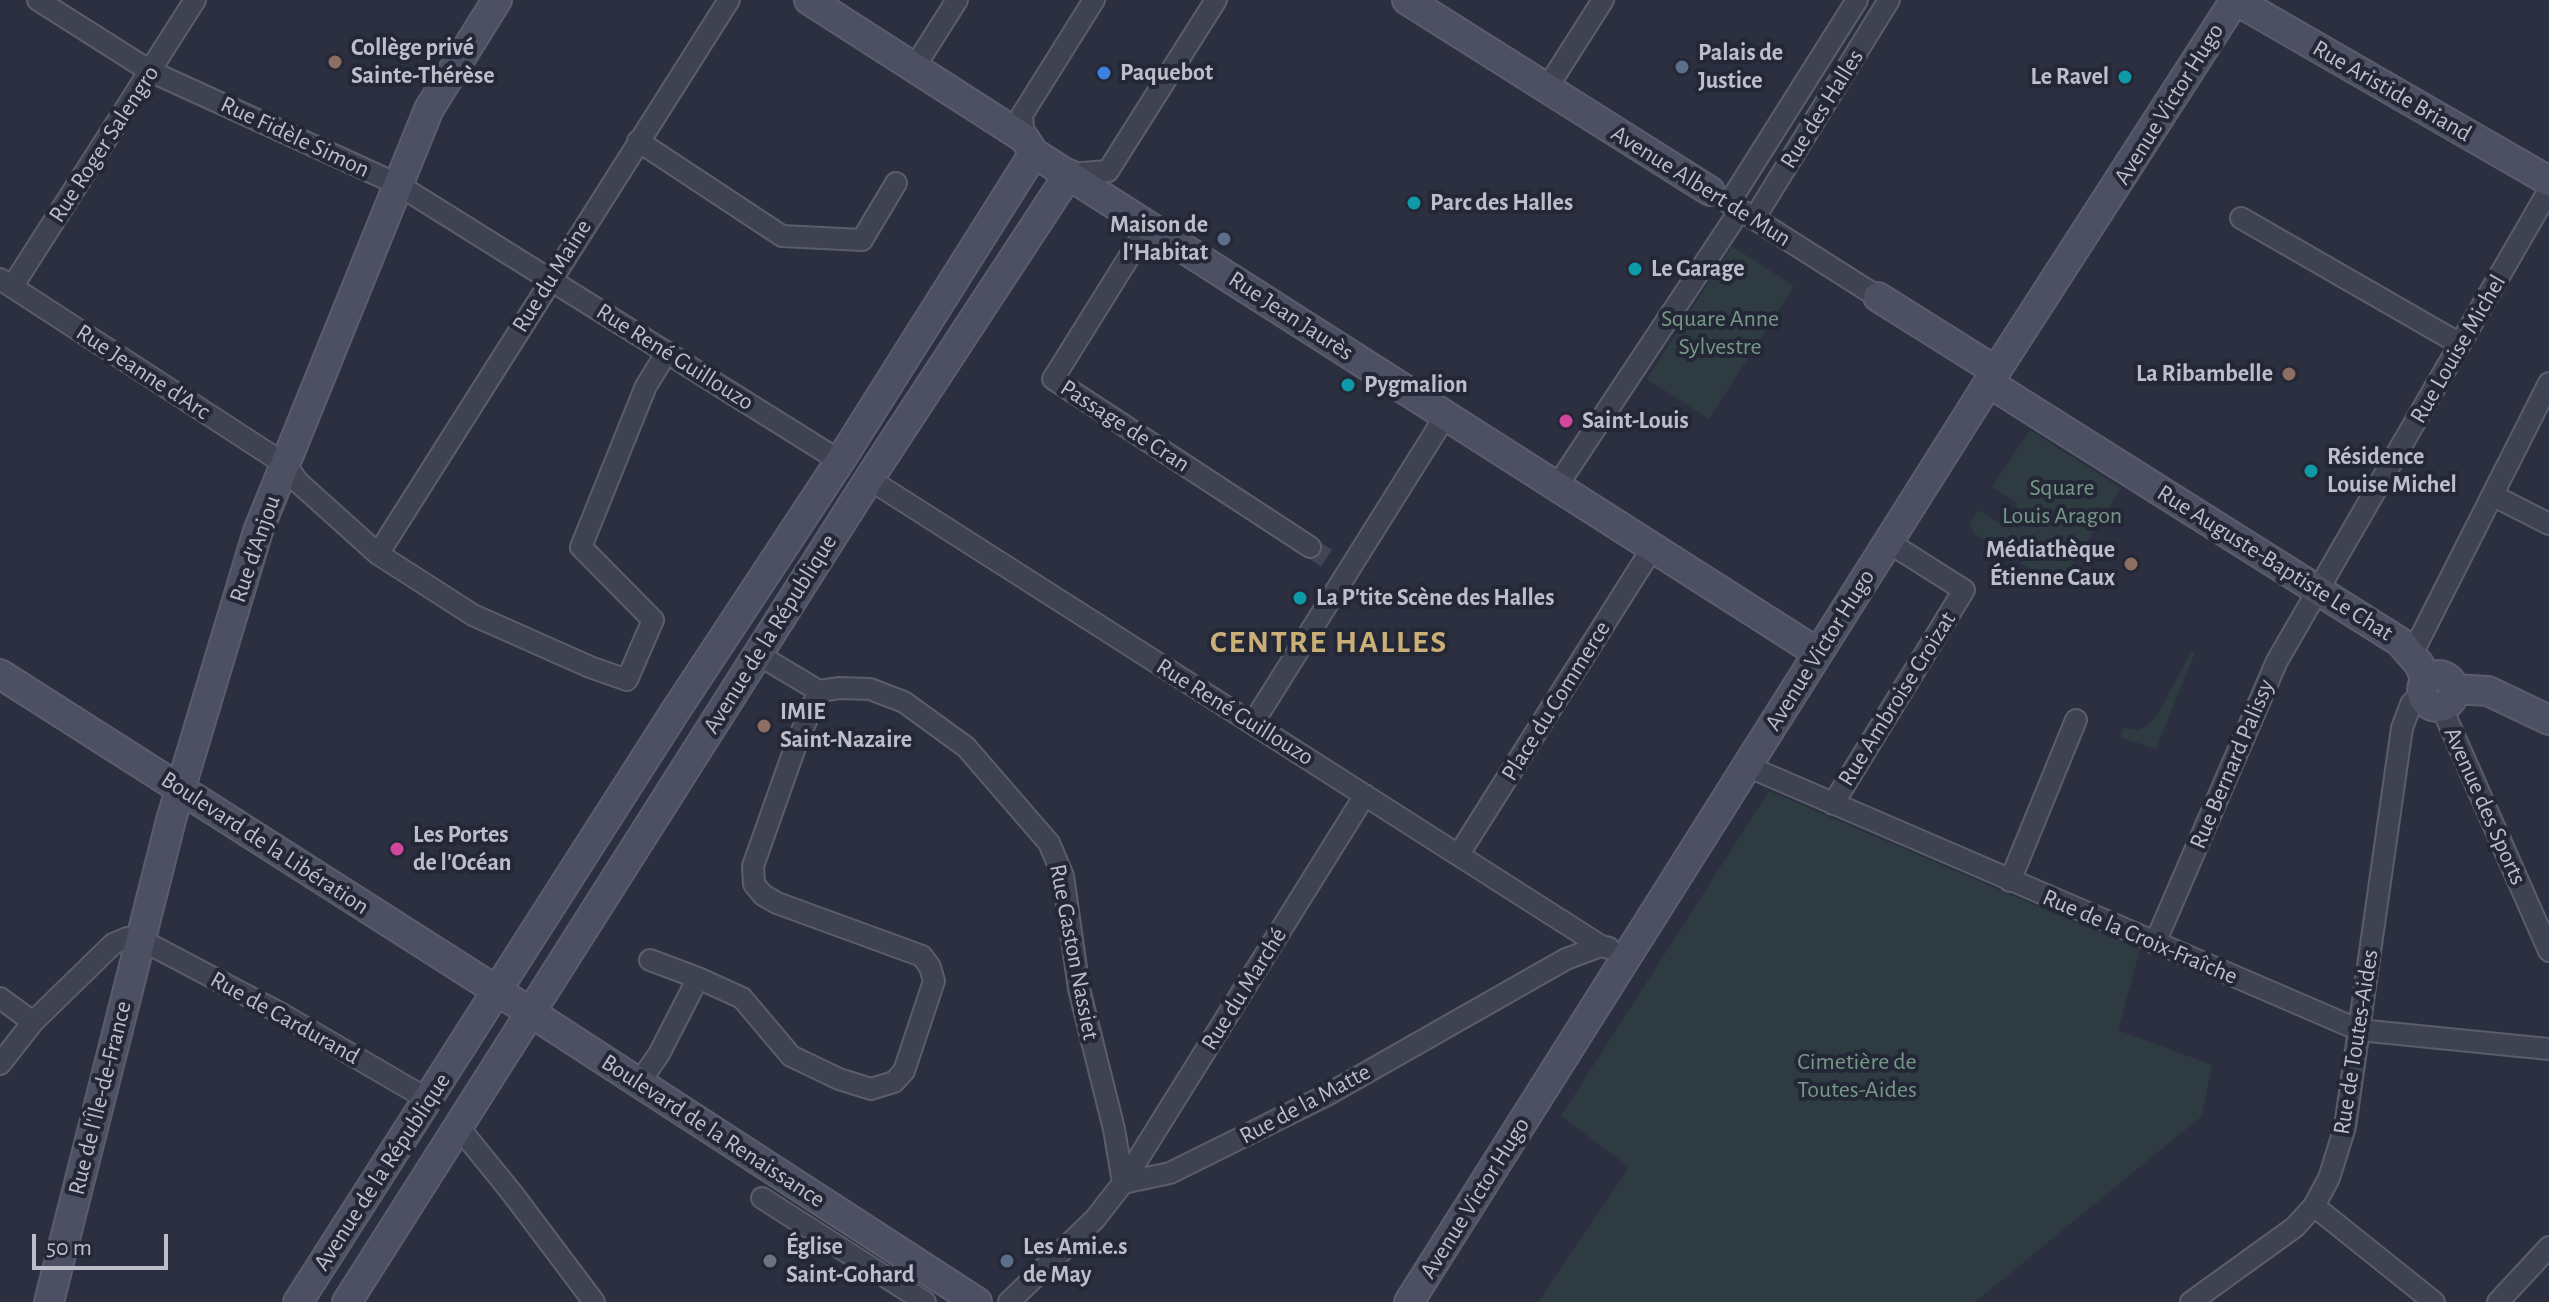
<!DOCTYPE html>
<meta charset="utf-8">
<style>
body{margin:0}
#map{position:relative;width:2549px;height:1302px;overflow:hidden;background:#2b2f40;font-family:"Alegreya Sans",sans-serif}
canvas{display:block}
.scale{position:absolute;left:32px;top:1234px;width:136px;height:36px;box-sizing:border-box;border:4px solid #bcbeca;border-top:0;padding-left:10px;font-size:24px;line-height:28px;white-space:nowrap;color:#bcbeca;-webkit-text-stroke:6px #232736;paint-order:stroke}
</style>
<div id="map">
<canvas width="2549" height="1302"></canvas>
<div class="scale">50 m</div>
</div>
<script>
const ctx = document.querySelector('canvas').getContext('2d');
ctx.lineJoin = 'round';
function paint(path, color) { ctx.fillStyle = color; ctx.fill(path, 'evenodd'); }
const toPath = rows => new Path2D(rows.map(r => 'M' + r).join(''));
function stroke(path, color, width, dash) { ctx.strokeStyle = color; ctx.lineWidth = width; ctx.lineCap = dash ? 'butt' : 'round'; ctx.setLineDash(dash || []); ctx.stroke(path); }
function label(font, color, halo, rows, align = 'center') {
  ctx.font = font + ' "Alegreya Sans",sans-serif'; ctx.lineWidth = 8; ctx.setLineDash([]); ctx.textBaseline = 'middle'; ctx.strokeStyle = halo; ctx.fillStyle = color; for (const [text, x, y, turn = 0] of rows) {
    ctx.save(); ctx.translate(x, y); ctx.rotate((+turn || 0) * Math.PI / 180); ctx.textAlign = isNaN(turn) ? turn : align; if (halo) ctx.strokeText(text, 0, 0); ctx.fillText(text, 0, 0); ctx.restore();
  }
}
const green = toPath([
 [1732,246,1794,286,1709,419,1647,379],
 [2030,430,2121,488,2064,578,2046,579,1975,534,1969,525,1978,510,2004,526,2018,504,1992,487],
 [2196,650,2156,749,2120,737,2123,728,2138,730,2147,726,2157,715,2191,652],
 [1769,791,2140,950,2118,1030,2212,1065,2202,1116,1975,1302,1538,1302,1629,1167,1561,1116]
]);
const streetTunnel = toPath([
 [1310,547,1335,564]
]);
const street = toPath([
 [38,0,150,71,397,184,840,461],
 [914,68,957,0],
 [1547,88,1603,0],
 [1024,138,1022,115,1094,0],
 [638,141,782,236,862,240,896,183],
 [1069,174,1108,171,1216,0],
 [1729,203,1857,0],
 [1744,212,1878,297],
 [2241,218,2460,344],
 [1754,219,1889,0],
 [1149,225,1053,379,1310,547],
 [0,279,286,465,298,482,378,554,473,615,590,667,627,680,653,620,581,547,646,386,667,352],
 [12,287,195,0],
 [869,479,1601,946],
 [1557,486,1740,210],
 [2494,496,2549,524],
 [378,554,729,0],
 [757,654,819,691,840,688,870,689,904,702,966,747,1049,843,1063,876,1079,989,1114,1129,1123,1183],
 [2412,654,2549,383],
 [2441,706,2549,951],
 [1253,723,1446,415],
 [1747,766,2359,1030,2549,1049],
 [1833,804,1964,590,1888,542],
 [1459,854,1653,547],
 [2010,881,2076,720],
 [2155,943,2277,661,2549,190],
 [650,960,698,978],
 [0,998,33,1022],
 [0,1064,33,1022,113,944,127,938,149,944,280,1013,429,1100],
 [639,1083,659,1054,698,978,742,998,791,1056,839,1079,871,1089,894,1082,904,1071,934,981,930,967,922,956,777,903,763,895,754,884,753,866,797,742,819,691],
 [456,1128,465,1135,512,1193,594,1302],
 [1123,1183,1170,1173,1327,1095,1566,959,1601,946,1609,948],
 [762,1198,925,1302],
 [2314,1206,2434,1302],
 [1009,1302,1095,1219,1123,1183,1365,795],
 [2191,1302,2295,1227,2314,1206,2329,1178,2345,1127,2402,728,2411,704,2422,693],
 [2498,1302,2549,1247]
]);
const secondary = toPath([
 [809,0,1024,138,1034,153,1818,653],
 [1407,0,1710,191],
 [2235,0,2549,181],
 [1878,297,1996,371],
 [1989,383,2400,642,2419,664,2426,680],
 [0,674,513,1001,977,1302],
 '2422 691a16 16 0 1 1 32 0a16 16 0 1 1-32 0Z',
 [2453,689,2488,691,2549,720],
 [49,1302,171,820,258,531,429,109,497,0],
 [298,1302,676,710,840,461,1034,153],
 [347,1302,869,479,1069,174],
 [1409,1302,1996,371,2235,0]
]);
const markers = [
 [335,62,8,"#8d6e63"],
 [1682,67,8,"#5c6f8a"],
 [1104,73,8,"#3f7fe0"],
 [2125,77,8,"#0f9aa8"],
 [1414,203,8,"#0f9aa8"],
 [1224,239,8,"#5c6f8a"],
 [1635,269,8,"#0f9aa8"],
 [2289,374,8,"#8d6e63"],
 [1348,385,8,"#0f9aa8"],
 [1566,421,8,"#d1479c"],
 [2311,471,8,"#0f9aa8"],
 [2131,564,8,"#8d6e63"],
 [1300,598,8,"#0f9aa8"],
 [764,726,8,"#8d6e63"],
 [397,849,8,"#d1479c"],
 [770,1261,8,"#6b7280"],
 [1007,1261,8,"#5c6f8a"]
];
const poiNames = [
 ["Collège privé",351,48],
 ["Sainte-Thérèse",351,76],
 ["Palais de",1698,53],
 ["Justice",1698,81],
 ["Paquebot",1120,73],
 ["Le Ravel",2109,77,"right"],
 ["Parc des Halles",1430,203],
 ["Maison de",1208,225,"right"],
 ["l'Habitat",1208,253,"right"],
 ["Le Garage",1651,269],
 ["La Ribambelle",2273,374,"right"],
 ["Pygmalion",1364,385],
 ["Saint-Louis",1582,421],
 ["Résidence",2327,457],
 ["Louise Michel",2327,485],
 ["Médiathèque",2115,550,"right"],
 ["Étienne Caux",2115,578,"right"],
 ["La P'tite Scène des Halles",1316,598],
 ["IMIE",780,712],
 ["Saint-Nazaire",780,740],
 ["Les Portes",413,835],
 ["de l'Océan",413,863],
 ["Église",786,1247],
 ["Saint-Gohard",786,1275],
 ["Les Ami.e.s",1023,1247],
 ["de May",1023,1275]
];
const streetNames = [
 ["Rue Aristide Briand",2392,91,30],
 ["Avenue Victor Hugo",2169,104,-58],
 ["Rue des Halles",1822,109,-58],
 ["Rue Fidèle Simon",295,137,25],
 ["Rue Roger Salengro",104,144,-57],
 ["Avenue Albert de Mun",1701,186,32],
 ["Rue du Maine",552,276,-58],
 ["Rue Jean Jaurès",1291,316,33],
 ["Rue Louise Michel",2458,349,-60],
 ["Rue René Guillouzo",675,357,32],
 ["Rue Jeanne d'Arc",143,372,33],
 ["Passage de Cran",1125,426,33],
 ["Rue d'Anjou",255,549,-71],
 ["Rue Auguste-Baptiste Le Chat",2275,563,32],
 ["Avenue de la République",770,634,-58],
 ["Avenue Victor Hugo",1820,650,-58],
 ["Rue Ambroise Croizat",1897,699,-58],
 ["Place du Commerce",1556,701,-58],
 ["Rue René Guillouzo",1235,712,32],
 ["Rue Bernard Palissy",2232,764,-67],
 ["Avenue des Sports",2485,806,66],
 ["Boulevard de la Libération",265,843,33],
 ["Rue de la Croix-Fraîche",2140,937,23],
 ["Rue Gaston Nassiet",1074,952,79],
 ["Rue du Marché",1244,989,-58],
 ["Rue de Cardurand",285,1018,29],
 ["Rue de Toutes-Aides",2356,1042,-81],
 ["Rue de l'Île-de-France",100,1098,-76],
 ["Rue de la Matte",1305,1104,-28],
 ["Boulevard de la Renaissance",713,1131,33],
 ["Avenue de la République",382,1172,-57],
 ["Avenue Victor Hugo",1475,1198,-58]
];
const parkNames = [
 ["Square Anne",1720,319],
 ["Sylvestre",1720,347],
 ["Square",2062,488],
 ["Louis Aragon",2062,516],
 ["Cimetière de",1857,1062],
 ["Toutes-Aides",1857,1090]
];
const districtNames = [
 ["CENTRE HALLES",1329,642]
];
paint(green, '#2e3c42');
stroke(streetTunnel, '#414455', 20, [20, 10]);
stroke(street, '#5a5d6b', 24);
stroke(secondary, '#5a5d6b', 32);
stroke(street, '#3f4250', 20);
stroke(secondary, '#4d5063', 28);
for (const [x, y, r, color] of markers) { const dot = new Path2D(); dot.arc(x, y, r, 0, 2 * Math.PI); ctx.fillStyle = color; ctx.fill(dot); stroke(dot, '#232736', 3); }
label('bold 24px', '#bcbeca', '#232736', poiNames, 'left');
label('24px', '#bcbeca', '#232736', streetNames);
label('24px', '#769886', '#232736', parkNames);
ctx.letterSpacing = '2px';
label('bold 32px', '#caaf77', '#232736', districtNames);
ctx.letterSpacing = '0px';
</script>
